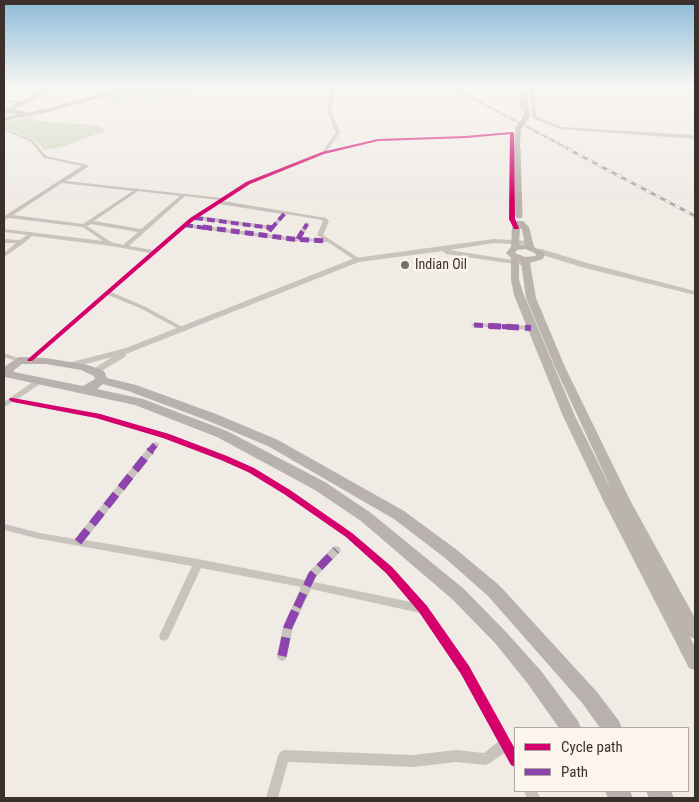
<!DOCTYPE html>
<style>
body{margin:0}
#map{position:relative;width:699px;height:802px;overflow:hidden;background:#f0ebe5;font-family:"Roboto Condensed",sans-serif}
canvas{display:block}
.frame{position:absolute;inset:0;border:5px solid #3b302b;pointer-events:none}
.legend{position:absolute;left:514px;top:727px;width:175px;height:65px;box-sizing:border-box;background:#fbf5ee;border:1px solid #aea6a0;margin:0;padding:6px 9px;list-style:none;font-size:15px;color:#3b302b}
.legend li{display:flex;align-items:center;gap:10px;height:25px}
.legend b{width:25px;border:1px solid #aea6a0}
</style>
<div id="map">
<canvas width="699" height="802"></canvas>
<div class="frame"></div>
<ul class="legend">
<li><b style="height:6px;background:#d6006c"></b>Cycle path</li>
<li><b style="height:6px;background:#8e44ad"></b>Path</li>
</ul>
</div>
<script>
const ctx = document.querySelector('canvas').getContext('2d');
ctx.lineJoin = 'round';
function paint(path, color) { ctx.fillStyle = color; ctx.fill(path, 'evenodd'); }
const toPath = rows => new Path2D(rows.map(r => 'M' + r).join(''));
function stroke(path, color, width, dash) { ctx.strokeStyle = color; ctx.lineWidth = width; ctx.lineCap = dash ? 'butt' : 'round'; ctx.setLineDash(dash || []); ctx.stroke(path); }
function label(font, color, halo, rows, align = 'center') {
  ctx.font = font + ' "Roboto Condensed",sans-serif'; ctx.lineWidth = 5; ctx.setLineDash([]); ctx.textBaseline = 'middle'; ctx.strokeStyle = halo; ctx.fillStyle = color; for (const [text, x, y, turn = 0] of rows) {
    ctx.save(); ctx.translate(x, y); ctx.rotate((+turn || 0) * Math.PI / 180); ctx.textAlign = isNaN(turn) ? turn : align; if (halo) ctx.strokeText(text, 0, 0); ctx.fillText(text, 0, 0); ctx.restore();
  }
}
const green = toPath([
 [140,87,210,87,160,102,136,98,117,104,96,100],
 [31,116,35,120,46,122,96,125,105,129,105,131,61,147,45,150,35,140,4,127,4,123]
]);
const minor = toPath([
 [331,87,335,87,331,110,340,133,327,151,378,139,466,136,513,132,515,219,519,228,518,229,514,229,509,219,510,134,466,138,378,141,324,154,250,184,223,201,326,218,329,221,323,235,360,259,360,261,356,261,328,242,292,241,186,227,111,292,146,307,186,329,187,330,186,331,182,331,142,309,108,295,32,361,28,361,27,360,28,359,150,253,111,246,32,236,24,243,4,257,4,253,16,243,4,243,4,239,20,240,27,235,4,232,4,229,103,241,83,227,9,218,4,220,4,217,6,215,82,166,44,158,31,142,4,130,4,128,33,140,46,156,88,165,88,167,66,181,222,198,246,182,322,152,336,133,327,110,331,87],
 [62,183,133,191,83,224,13,215,62,183],
 [138,191,180,196,141,229,94,221,138,191],
 [185,196,219,200,192,216,153,250,129,246,185,196],
 [219,204,282,214,271,226,200,216,219,204],
 [286,214,322,220,323,221,317,235,323,239,301,238,310,224,307,222,305,223,296,238,189,224,196,219,268,229,268,231,270,232,274,229,286,214],
 [91,224,138,232,123,245,111,242,87,226,91,224],
 [518,87,522,87,524,110,522,111,520,110,518,87],
 [669,87,672,87,676,96,674,96,669,87],
 [474,323,531,326,534,328,531,330,472,326,471,325,472,324,474,323],
 [4,353,21,359,22,360,19,362,4,357,4,353],
 [37,379,43,379,44,381,18,399,100,414,169,434,227,456,254,468,290,490,352,533,392,567,427,606,469,666,515,749,515,767,511,765,504,753,490,763,486,765,456,762,413,767,288,762,278,798,266,798,278,756,280,752,284,750,413,755,456,750,484,753,498,742,461,674,420,613,311,589,293,627,287,656,286,659,282,661,278,659,277,656,283,627,301,587,201,568,168,639,164,641,160,639,159,636,192,566,40,539,4,530,4,524,40,533,75,539,152,443,155,442,158,443,159,445,158,447,85,540,198,559,305,580,309,572,333,547,336,546,339,547,341,550,339,553,316,577,314,582,411,602,386,573,346,537,284,494,248,472,221,460,163,438,96,418,13,402,4,407,4,402,37,379],
 [524,791,537,791,540,798,527,798,524,791]
]);
const tertiary = toPath([
 [530,87,534,87,536,116,562,127,695,135,695,139,559,129,532,118,530,87],
 [4,100,28,102,30,103,28,104,4,102,4,100],
 [494,239,529,241,533,243,529,245,494,243,449,250,525,262,528,262,528,266,446,254,443,251,359,262,126,354,125,357,98,373,92,373,90,371,112,357,71,368,66,365,68,363,126,348,355,258,494,239],
 [535,249,541,249,591,264,695,291,695,295,585,268,535,253,535,249]
]);
const secondary = toPath([
 [129,87,138,87,57,110,19,118,16,116,129,87],
 [517,221,523,221,529,227,534,247,545,253,543,259,530,263,536,298,565,367,630,500,695,618,695,639,690,637,695,647,695,670,689,668,603,500,563,416,514,295,511,280,511,258,506,253,511,247,512,228,517,221],
 [520,228,522,230,525,245,519,245,520,228],
 [525,249,535,253,536,256,525,257,515,253,517,250,525,249],
 [519,261,521,262,526,298,555,367,613,493,575,416,524,295,519,280,519,261]
]);
const primary = toPath([
 [49,87,56,87,14,110,21,110,26,112,26,114,4,122,4,118,18,113,5,114,4,110,49,87],
 [19,357,46,358,88,365,104,371,107,378,136,385,216,414,278,440,404,511,457,550,500,586,597,692,619,721,622,728,600,728,583,704,488,596,445,558,394,519,268,446,206,420,128,391,103,384,97,389,143,399,227,431,325,482,371,513,464,589,507,633,542,672,578,721,581,728,559,728,528,684,495,643,452,599,361,521,315,490,217,437,135,405,5,377,4,367,19,357],
 [22,364,46,364,81,370,94,376,95,379,83,386,14,372,14,370,22,364],
 [605,791,630,791,633,798,608,798,605,791],
 [646,791,671,791,674,798,649,798,646,791]
]);
const railFar1 = toPath([
 [451,87,571,150]
]);
const rail = toPath([
 [568,149,695,216]
]);
const secondaryBridgeFar1 = toPath([
 [517,150,518,129,527,116,524,87]
]);
const secondaryBridge = toPath([
 [517,149,519,215]
]);
const quietFar4 = toPath([
 [195,218,272,228],
 [185,225,212,229],
 [271,229,285,213],
 [304,229,307,224]
]);
const quietFar3 = toPath([
 [203,227,292,239,327,241],
 [267,227,272,228],
 [269,231,272,227],
 [298,239,305,227],
 [474,325,513,327]
]);
const quietFar2 = toPath([
 [489,326,531,328],
 [150,451,155,445]
]);
const quietFar1 = toPath([
 [78,542,151,450],
 [297,607,312,575,336,550]
]);
const quiet = toPath([
 [282,656,288,627,298,605]
]);
const cycleway = toPath([
 [512,132,514,133,515,219,519,228,518,229,514,229,509,219,510,134,466,138,378,141,324,154,250,184,193,221,32,361,28,361,27,360,189,219,246,182,322,152,378,139,466,136,512,132],
 [10,398,13,398,100,414,169,434,227,456,254,468,290,490,352,533,392,567,427,606,469,666,515,749,515,767,511,765,461,674,419,612,386,573,346,537,284,494,248,472,221,460,163,438,96,418,13,402,9,400,10,398]
]);
const markers = [
 [405,265,5,"#7a716c"]
];
const farPoinames = [
 ["Indian Oil",415,265]
];
paint(green, '#d1d6bf');
paint(minor, '#c9c3be');
paint(tertiary, '#c9c3be');
paint(secondary, '#bab3ae');
paint(primary, '#b8b1ad');
stroke(railFar1, '#b1aca8', 2);
stroke(rail, '#b1aca8', 3);
stroke(railFar1, '#fbf5ee', 1, [4.5]);
stroke(rail, '#fbf5ee', 2, [5.5]);
stroke(secondaryBridgeFar1, '#bab3ae', 5.5);
stroke(secondaryBridge, '#bab3ae', 7);
stroke(quietFar4, '#8e44ad', 4, [8, 4]);
stroke(quietFar3, '#8e44ad', 5, [9, 5]);
stroke(quietFar2, '#8e44ad', 6, [12, 6]);
stroke(quietFar1, '#8e44ad', 8, [15, 8]);
stroke(quiet, '#8e44ad', 9, [19, 9]);
paint(cycleway, '#d6006c');
const sky = ctx.createLinearGradient(0, 0, 0, 200);
sky.addColorStop(0, '#8bbad8');
sky.addColorStop(0.43, '#f8f6f3');
sky.addColorStop(1, '#f8f6f300');
ctx.fillStyle = sky;
ctx.fillRect(0, 0, 699, 200);
for (const [x, y, r, color] of markers) { const dot = new Path2D(); dot.arc(x, y, r, 0, 2 * Math.PI); ctx.fillStyle = color; ctx.fill(dot); stroke(dot, '#fbf5ee', 2); }
label('14px', '#3b302b', '#fbf5ee', farPoinames, 'left');
</script>
